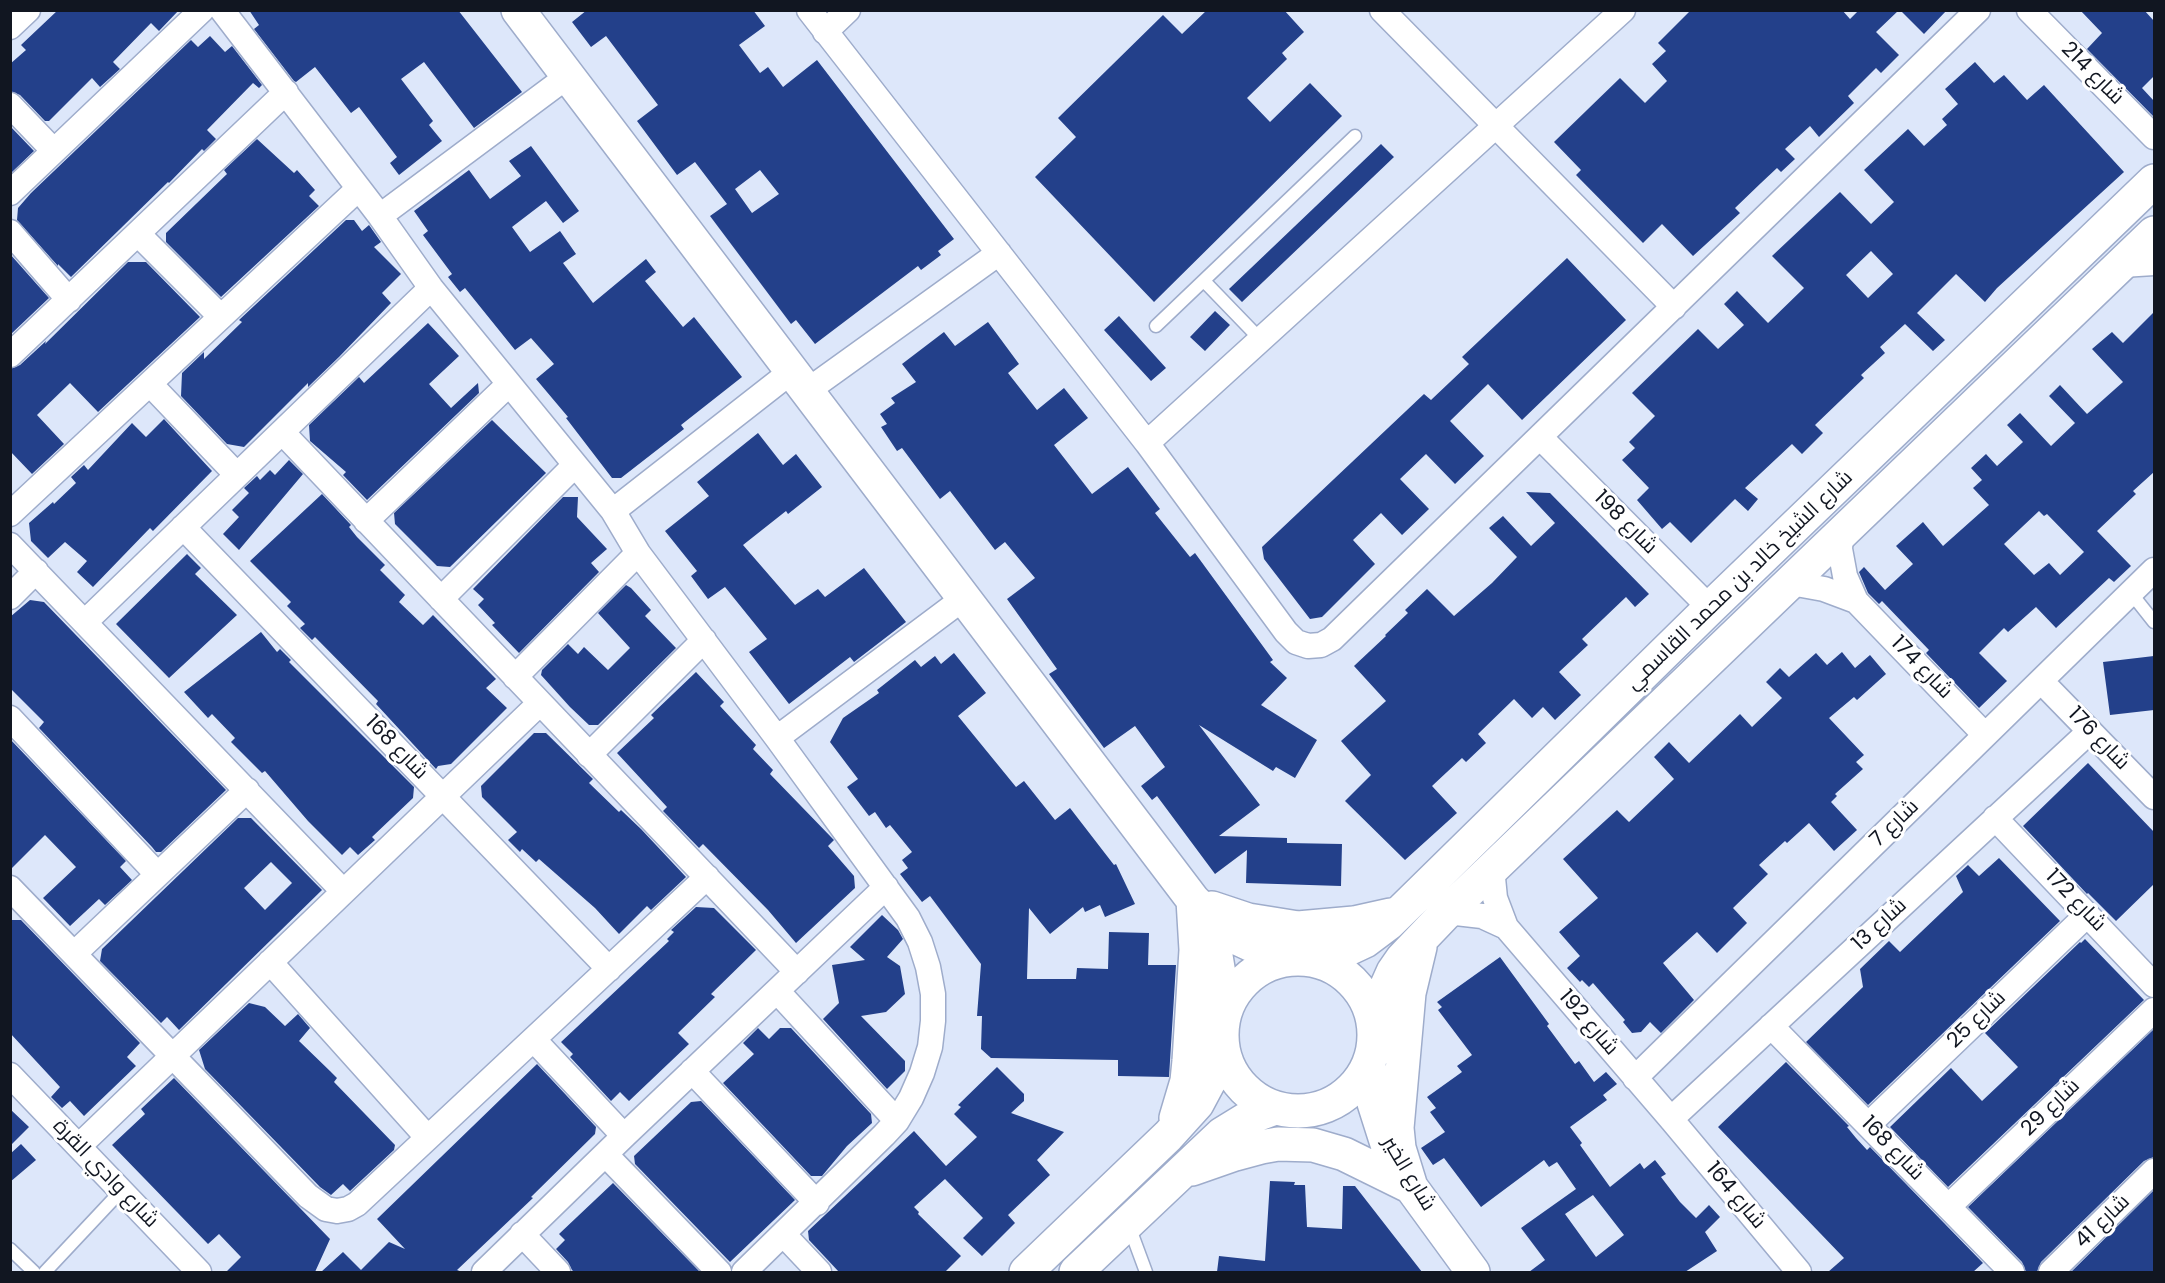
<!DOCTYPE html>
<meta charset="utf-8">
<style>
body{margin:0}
#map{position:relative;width:2165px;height:1283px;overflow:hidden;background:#dde7fa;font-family:Poppins,sans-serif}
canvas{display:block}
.frame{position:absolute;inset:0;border:12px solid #111621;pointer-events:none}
</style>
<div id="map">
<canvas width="2165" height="1283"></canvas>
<div class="frame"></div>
</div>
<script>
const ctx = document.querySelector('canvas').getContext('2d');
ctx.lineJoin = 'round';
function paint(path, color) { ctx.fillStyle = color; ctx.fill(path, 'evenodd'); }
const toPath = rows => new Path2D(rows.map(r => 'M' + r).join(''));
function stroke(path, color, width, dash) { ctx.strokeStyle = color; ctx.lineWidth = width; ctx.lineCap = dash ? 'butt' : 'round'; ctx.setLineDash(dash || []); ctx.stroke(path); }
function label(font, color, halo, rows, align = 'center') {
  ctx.font = font + ' Poppins,Cairo,sans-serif'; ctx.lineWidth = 6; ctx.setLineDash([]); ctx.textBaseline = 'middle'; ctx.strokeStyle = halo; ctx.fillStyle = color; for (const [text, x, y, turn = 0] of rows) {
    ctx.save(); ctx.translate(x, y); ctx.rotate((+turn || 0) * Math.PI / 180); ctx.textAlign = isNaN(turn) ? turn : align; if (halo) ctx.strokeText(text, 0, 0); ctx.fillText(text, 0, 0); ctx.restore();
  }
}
const building = toPath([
 [58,10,179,10,159,31,151,23,113,62,120,69,100,87,92,78,49,121,45,121,20,95,10,91,10,64,26,50,21,45],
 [249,10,458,10,522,92,474,128,424,62,401,79,433,121,429,125,442,141,399,175,390,163,397,157,359,107,351,113,315,67,296,82,294,81,254,29,259,25],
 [587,10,753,10,765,26,739,45,760,73,768,67,783,87,817,60,954,239,938,251,941,255,921,270,918,266,815,344,796,320,791,324,710,216,727,204,695,162,677,175,637,121,658,105,606,36,591,47,572,22],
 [760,170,779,194,752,213,735,189],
 [1207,10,1284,10,1304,32,1282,53,1287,59,1247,98,1270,122,1310,83,1342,116,1154,302,1035,177,1076,137,1058,118,1163,15,1182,34],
 [1691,10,1842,10,1850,19,1859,10,1899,10,1876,32,1899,55,1881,73,1876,68,1848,96,1854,103,1819,137,1810,126,1785,149,1795,159,1781,172,1777,168,1761,183,1735,208,1740,213,1693,256,1662,224,1643,243,1576,175,1581,170,1554,142,1620,78,1645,103,1667,81,1652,64,1666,51,1658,43],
 [1900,10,1947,10,1924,34],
 [2080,10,2144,10,2154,21,2154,76,2142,88,2154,101,2154,117,2087,49,2102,33],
 [210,36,225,52,232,46,262,85,259,88,253,83,207,130,216,139,204,151,202,149,169,183,168,182,71,277,58,264,58,266,17,220,18,208,31,193,191,40,198,47],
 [1975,62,1994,83,2004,75,2027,100,2044,85,2124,172,1997,288,1985,302,1956,274,1917,313,1945,340,1933,351,1905,324,1880,347,1885,353,1861,375,1864,378,1815,425,1823,433,1802,454,1792,444,1745,488,1758,499,1748,511,1735,499,1691,543,1670,522,1662,529,1637,500,1649,488,1622,460,1635,448,1629,442,1655,416,1632,393,1698,329,1718,349,1744,325,1724,304,1737,291,1768,323,1804,288,1772,256,1840,192,1871,224,1894,202,1864,170,1908,129,1924,146,1947,125,1942,119,1958,104,1945,89],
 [1871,251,1893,274,1868,298,1846,275],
 [10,126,34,151,11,173,10,173],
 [257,139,294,173,297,170,315,190,309,196,319,206,221,297,166,242,166,233,227,174,224,170],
 [1381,144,1394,157,1242,302,1229,289],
 [531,146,579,211,563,223,546,201,512,227,530,252,560,231,576,254,563,263,593,303,646,259,656,272,645,281,683,327,694,317,742,377,681,425,684,429,621,478,612,478,566,418,568,417,536,379,554,364,531,338,515,350,465,288,460,292,448,277,452,274,423,235,428,231,414,211,469,170,490,199,521,176,509,161],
 [346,220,354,220,362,231,369,225,381,242,374,247,401,274,382,293,391,303,339,357,308,387,308,383,244,447,227,444,181,396,182,373,204,352,204,359,242,322,239,320],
 [10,254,49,298,10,335],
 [1567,258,1626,320,1522,420,1488,384,1450,421,1484,456,1455,484,1426,454,1400,479,1429,509,1402,535,1381,513,1353,540,1375,564,1322,617,1310,619,1264,559,1262,547,1424,394,1431,400,1469,364,1462,357],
 [128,262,146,262,200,317,98,412,70,383,37,415,64,444,32,474,10,451,10,369,20,365,46,341,45,344],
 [1215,311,1230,325,1205,351,1190,337],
 [2154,312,2154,472,2133,491,2136,494,2097,531,2131,566,2114,582,2109,578,2056,628,2036,607,2008,632,2004,628,1979,653,2007,681,1979,708,1926,653,1929,650,1882,601,1879,604,1868,593,1859,572,1864,567,1885,590,1913,564,1896,546,1923,522,1943,546,1989,505,1973,488,1982,480,1971,468,1986,454,1997,466,2023,442,2007,425,2020,413,2051,446,2075,423,2049,396,2060,385,2087,414,2123,382,2092,349,2112,332,2123,343],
 [2039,511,2044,516,2047,514,2084,552,2060,575,2049,563,2034,575,2004,544],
 [1119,316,1166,368,1151,381,1104,330],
 [988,322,1019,364,1008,373,1037,410,1064,388,1088,418,1054,445,1092,494,1128,467,1160,509,1155,513,1190,557,1195,553,1273,660,1270,662,1287,678,1261,705,1317,740,1295,778,1276,767,1273,771,1199,725,1260,805,1219,836,1287,838,1287,843,1342,844,1341,886,1246,883,1247,850,1215,874,1157,796,1152,800,1141,786,1165,767,1135,726,1104,748,1049,674,1057,669,1007,599,1035,578,1005,542,995,550,950,491,940,499,902,448,897,451,881,427,887,424,880,414,895,403,891,398,916,382,902,364,944,332,955,346],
 [428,323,459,356,429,384,451,408,478,383,479,393,367,500,343,475,346,472,310,441,309,425,359,377,364,383],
 [164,419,212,471,153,531,150,528,93,587,77,572,87,561,65,542,48,558,31,541,29,523,53,502,54,504,76,483,71,477,84,465,88,470,132,423,146,437],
 [492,420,546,473,450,567,437,566,395,524,394,513],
 [758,433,783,465,796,454,822,487,788,514,786,511,743,545,795,605,818,589,825,597,864,568,906,622,854,662,850,657,789,704,749,652,767,639,725,587,708,599,691,576,697,571,665,531,709,496,697,482],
 [289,460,303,474,239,550,223,534,239,517,232,510,249,493,244,488,257,476,260,480,270,470,275,475],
 [1526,492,1550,493,1649,594,1635,607,1626,597,1582,639,1588,645,1559,672,1581,695,1555,720,1543,707,1532,718,1514,699,1478,734,1486,743,1466,762,1462,758,1432,786,1457,813,1405,860,1345,801,1371,775,1341,741,1386,701,1354,666,1386,636,1385,635,1408,613,1405,610,1427,589,1454,616,1492,583,1517,557,1489,528,1503,516,1531,546,1555,523],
 [322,494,351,525,349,527,357,537,385,565,380,570,405,595,399,602,423,625,433,615,496,679,486,688,507,708,451,764,438,766,436,769,376,704,378,701,315,637,312,640,300,628,305,624,287,606,291,602,250,561],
 [563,497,578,497,577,517,607,549,591,563,599,572,519,653,492,625,495,623,478,605,484,599,473,589],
 [187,554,201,568,195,574,237,615,169,678,116,624],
 [626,585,631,588,651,610,645,616,676,648,598,725,589,725,570,707,541,675,542,670,568,644,578,654,584,647,608,670,630,648,598,613],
 [30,600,44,602,226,790,161,852,156,852,152,847,39,728,44,722,10,688,10,617],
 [261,632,277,652,280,649,291,660,289,662,414,787,413,798,372,837,375,840,358,855,350,847,342,855,308,821,265,771,262,773,231,742,235,738,212,714,208,718,184,692],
 [1842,652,1855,668,1870,655,1886,674,1857,700,1854,697,1829,718,1864,755,1856,762,1863,769,1835,794,1837,796,1831,802,1857,830,1834,851,1809,823,1787,843,1785,841,1759,865,1768,874,1733,908,1747,923,1717,953,1697,932,1663,963,1694,1000,1661,1033,1650,1022,1641,1032,1632,1033,1623,1022,1625,1020,1593,983,1589,987,1582,980,1580,982,1567,968,1580,956,1559,932,1598,898,1563,859,1617,810,1629,822,1674,779,1654,757,1669,742,1689,763,1740,714,1752,727,1782,698,1766,682,1780,668,1789,677,1816,653,1827,665],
 [954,653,986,693,958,716,1016,787,1024,781,1055,820,1070,808,1114,865,1116,864,1135,904,1105,917,1100,905,1085,912,1083,907,1050,934,1029,908,1027,979,1076,979,1077,968,1108,969,1109,932,1149,933,1148,965,1176,965,1169,1077,1118,1076,1118,1060,991,1058,981,1049,982,1016,977,1016,981,964,930,896,922,902,900,874,908,868,902,860,912,852,890,825,886,828,875,812,869,816,847,787,858,779,830,742,843,718,879,693,877,690,915,660,921,667,935,656,941,664],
 [2154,656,2154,710,2110,715,2103,662],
 [696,672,724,702,720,706,756,745,753,749,773,770,770,774,831,837,834,840,828,846,854,876,855,888,796,943,768,910,703,844,699,848,663,811,667,807,617,753,654,718,651,715],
 [534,733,546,733,593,779,589,783,619,812,621,810,641,829,686,877,651,910,647,906,619,934,595,908,539,859,536,862,522,849,520,852,508,840,517,832,482,797,481,786],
 [10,739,126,861,120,867,132,880,105,905,99,899,70,926,43,898,76,867,45,835,10,870],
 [2088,763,2154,832,2154,884,2116,921,2088,893,2087,894,2023,826],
 [238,818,251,818,322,890,179,1030,167,1017,161,1023,100,961,102,949],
 [271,862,292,883,265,910,244,888],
 [1999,858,2060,921,1868,1105,1806,1042,1863,987,1860,969,1889,941,1900,952,1963,892,1956,876,1968,865,1979,876],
 [696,907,714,908,756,950,711,994,715,997,678,1033,689,1044,629,1101,620,1092,611,1101,570,1057,573,1054,561,1042,669,941,667,939,674,932,671,930],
 [882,915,898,930,903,939,887,957,900,966,905,994,886,1012,861,1016,905,1061,905,1071,887,1089,823,1019,839,1003,832,965,865,960,850,947],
 [10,920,21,920,140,1043,127,1057,136,1066,84,1116,70,1101,62,1108,51,1097,60,1087,10,1033],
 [2085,939,2144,1000,1948,1187,1890,1127,1951,1068,1982,1101,2018,1067,1985,1033,2080,942,2081,943],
 [1500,957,1549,1024,1547,1026,1575,1064,1579,1061,1594,1082,1606,1072,1617,1084,1603,1095,1607,1100,1570,1127,1582,1143,1580,1145,1610,1187,1640,1163,1644,1169,1655,1160,1666,1174,1661,1177,1680,1202,1696,1218,1709,1205,1720,1217,1705,1232,1717,1251,1685,1272,1529,1272,1545,1260,1521,1228,1576,1189,1557,1162,1549,1167,1544,1160,1481,1207,1444,1158,1433,1165,1421,1148,1445,1132,1430,1112,1436,1108,1427,1097,1462,1072,1457,1066,1472,1055,1438,1010,1442,1007,1437,1002],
 [1593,1195,1624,1235,1596,1257,1565,1214],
 [249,1003,265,1007,285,1026,298,1014,310,1028,299,1041,330,1071,337,1078,334,1082,395,1145,394,1150,350,1191,343,1184,331,1195,320,1187,205,1069,199,1050],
 [758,1028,769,1039,780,1028,791,1028,871,1114,872,1123,847,1146,822,1176,811,1176,723,1083,754,1054,743,1043],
 [2154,1029,2154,1157,2144,1161,2041,1262,2037,1272,2026,1272,2022,1262,1968,1207],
 [1786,1062,1849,1126,1847,1127,1856,1138,1867,1150,1870,1147,1983,1263,1973,1272,1828,1272,1844,1258,1718,1127],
 [537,1064,596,1127,595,1134,531,1197,533,1198,457,1270,462,1272,321,1272,343,1252,361,1270,389,1242,405,1249,377,1219],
 [997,1067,1024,1094,1024,1101,1011,1113,1064,1132,1037,1160,1050,1175,1008,1215,1015,1223,982,1256,963,1238,983,1218,945,1179,914,1207,919,1212,918,1214,961,1256,945,1272,839,1272,809,1240,808,1231,914,1131,946,1166,977,1137,954,1114,961,1107,958,1105],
 [174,1078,330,1239,315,1272,226,1272,241,1257,219,1234,208,1244,112,1145,145,1114,141,1109],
 [701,1101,795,1200,730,1262,635,1164,634,1156,691,1102],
 [10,1109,29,1127,10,1146],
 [21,1144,36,1160,10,1182,10,1154],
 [1270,1181,1295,1182,1294,1185,1305,1185,1307,1227,1342,1229,1343,1186,1355,1186,1422,1272,1217,1272,1219,1256,1265,1261],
 [613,1183,700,1272,574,1272,572,1270,568,1262,556,1249,565,1240,559,1234],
 [2154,1190,2154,1272,2071,1272]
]);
const lane = toPath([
 [1204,281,1261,340],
 [1156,326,1355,136],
 [2131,593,2154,622],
 [1129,1226,1146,1272],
 [10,1249,34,1272],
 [45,1272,121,1191]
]);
const street = toPath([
 [222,10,380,216,431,288,613,511,638,553,777,738,908,918,920,942,928,967,933,994,933,1021,930,1047,922,1073,911,1098,897,1121,884,1135,744,1272],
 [809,10,1147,443,1286,632,1296,642,1308,646,1321,645,1332,639,1978,10],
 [1382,10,1674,307],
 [2029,10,2154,137],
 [10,27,28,10],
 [825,32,848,10],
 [10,105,54,151],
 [10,193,202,10],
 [380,216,568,76],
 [10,232,69,300],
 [138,234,221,317],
 [2122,265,2154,263],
 [10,355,286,92],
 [150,384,237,475],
 [807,391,999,253],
 [282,432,797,972],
 [1540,437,1710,608],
 [1147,443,1623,10],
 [613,511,792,371],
 [10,514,358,189],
 [366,521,509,384],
 [183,527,609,969],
 [1841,535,1840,549,1845,576,1856,601,1985,735],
 [10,545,343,891],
 [1791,583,1824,589,1856,601],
 [10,597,36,571],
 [441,599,575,465],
 [85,622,431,288],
 [515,677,638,553],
 [2041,681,2154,797],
 [10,718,157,874],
 [777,738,964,598],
 [589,755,704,640],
 [1995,818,2154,985],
 [1492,868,1495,898,1506,927,1671,1119,1799,1272],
 [10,888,308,1196,326,1209,337,1211,348,1209,357,1204,707,877],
 [1444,915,1456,913,1482,916,1506,927],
 [75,953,247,790],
 [270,962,427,1137],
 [777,991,897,1121],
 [1771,1026,2012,1272],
 [534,1040,624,1136],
 [692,1071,817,1203],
 [10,1075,199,1272],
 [1635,1078,2154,570],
 [1671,1119,2090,731],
 [1868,1125,2087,915],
 [79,1146,540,703],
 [606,1155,719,1272],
 [1948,1207,2154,1010],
 [522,1234,558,1272],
 [784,1235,819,1272],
 [484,1272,624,1136,886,887],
 [2051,1272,2154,1171]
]);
const secondary = toPath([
 [518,10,1193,900,1210,917,1239,939,1271,954,1288,959],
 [1212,908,1248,920,1298,928,1354,923,1390,915],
 [1204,920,1216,956,1225,1011],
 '1222 1035a76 76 0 1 1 152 0a76 76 0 1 1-152 0Z',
 [1313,960,1348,949,1365,941,1389,923,1710,608,2154,181],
 [1374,1030,1380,1001,1393,972,1402,959,1444,915,2154,233],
 [1369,1064,1374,1103,1388,1147,1411,1187,1473,1272],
 [1176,1118,1187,1081,1189,1061,1196,950,1193,900],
 [1192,1169,1235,1154,1261,1147,1278,1144,1313,1145,1344,1154,1411,1187],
 [1411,1187,1399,1148,1397,1128,1409,993,1420,947],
 [1026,1272,1168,1136,1197,1104,1212,1076,1222,1041],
 [1076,1272,1222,1134,1248,1118,1275,1108]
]);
const streetNames = [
 ["214 شارع",2092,74,45],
 ["شارع 198",1625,523,45],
 ["شارع الشيخ خالد بن محمد القاسمي",1740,581,-44],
 ["شارع 174",1921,668,46],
 ["شارع 176",2098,739,46],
 ["شارع 168",396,748,46],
 ["شارع 7",1895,824,-44],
 ["شارع 172",2075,901,46],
 ["شارع 13",1880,925,-43],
 ["شارع 25",1977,1020,-44],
 ["شارع 192",1588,1023,49],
 ["شارع 29",2051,1108,-44],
 ["شارع 168",1892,1149,46],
 ["شارع وادي القرة",105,1174,46],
 ["شارع الخير",1408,1174,59],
 ["شارع 164",1735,1196,50],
 ["شارع 41",2103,1222,-44]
];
paint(building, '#23408a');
stroke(lane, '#9eaccb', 15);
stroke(street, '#9eaccb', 27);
stroke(secondary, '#9eaccb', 36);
stroke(lane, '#fff', 12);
stroke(street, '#fff', 24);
stroke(secondary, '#fff', 33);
label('21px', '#111621', '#fff', streetNames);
</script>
